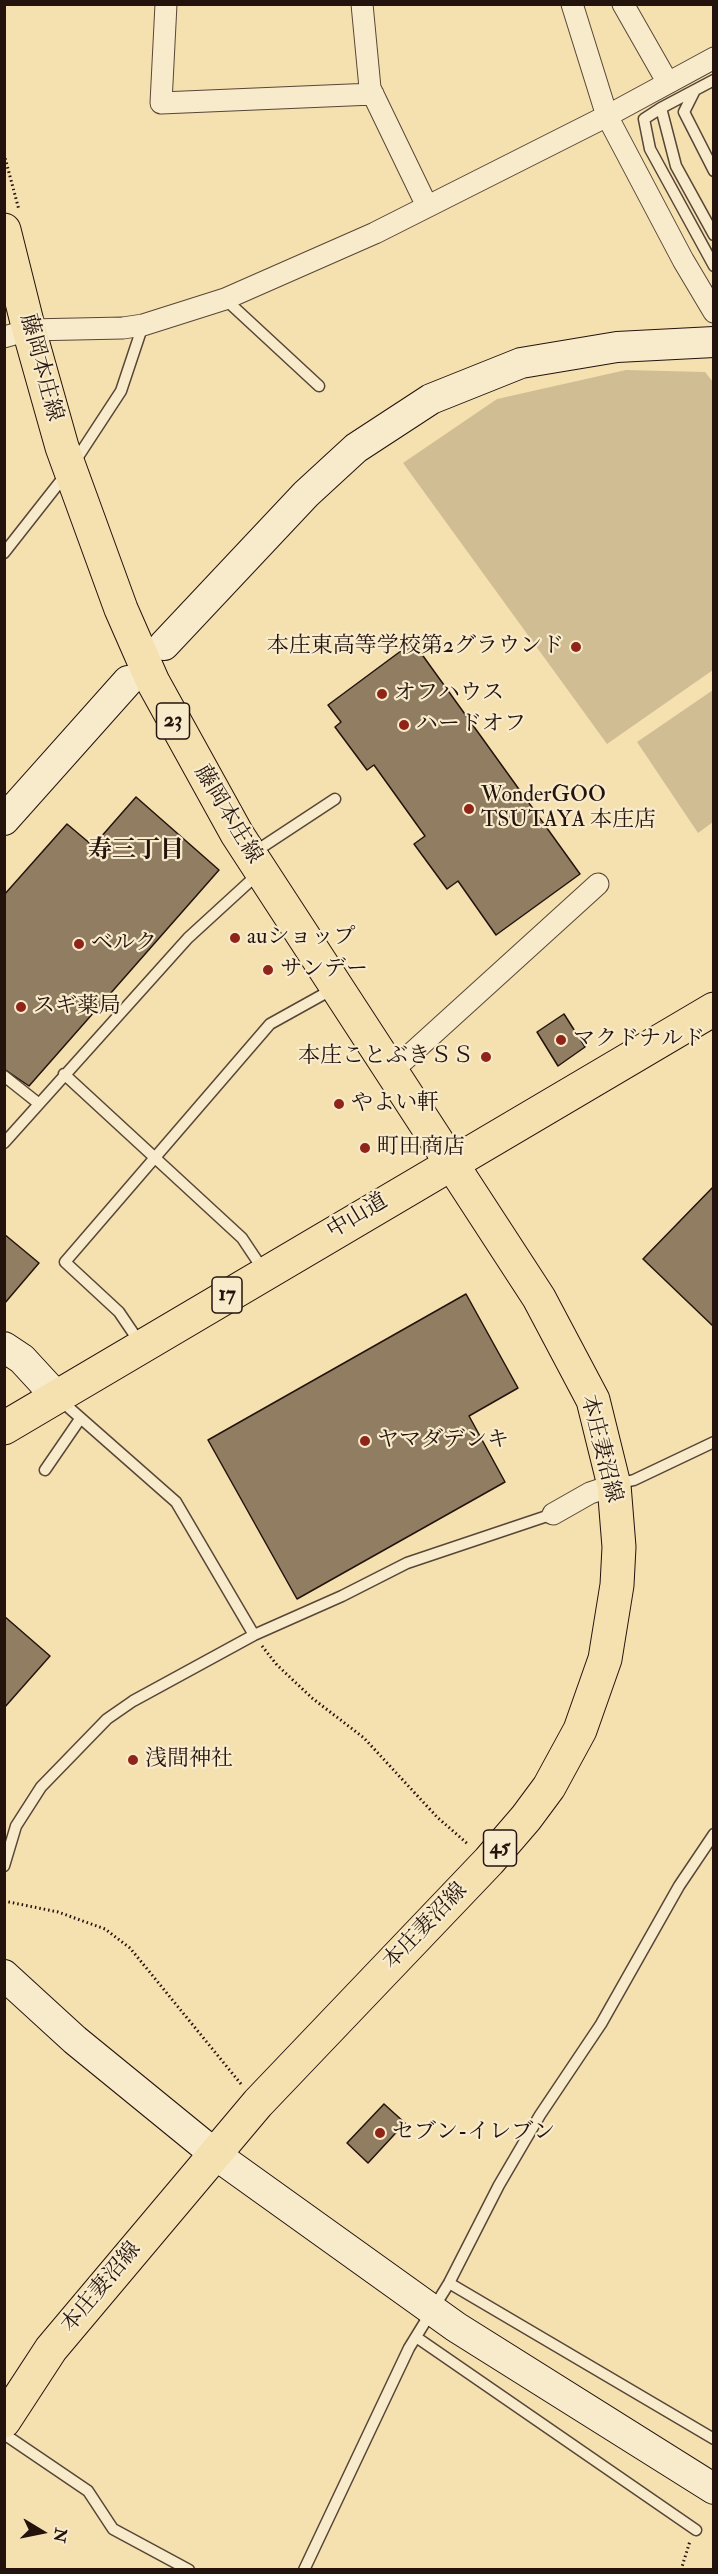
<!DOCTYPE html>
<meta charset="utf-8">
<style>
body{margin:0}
#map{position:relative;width:718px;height:2574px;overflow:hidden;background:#f5e0b0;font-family:"IM FELL Double Pica",serif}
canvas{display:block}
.frame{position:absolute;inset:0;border:6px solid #24130d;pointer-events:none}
.north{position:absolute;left:12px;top:2502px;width:60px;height:60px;-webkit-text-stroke:4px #f8ebcc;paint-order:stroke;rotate:100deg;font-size:16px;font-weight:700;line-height:24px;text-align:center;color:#24130d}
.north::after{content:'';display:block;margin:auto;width:21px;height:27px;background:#24130d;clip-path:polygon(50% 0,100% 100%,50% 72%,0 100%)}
</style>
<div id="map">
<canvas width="718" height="2574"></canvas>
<div class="frame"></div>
<div class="north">N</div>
</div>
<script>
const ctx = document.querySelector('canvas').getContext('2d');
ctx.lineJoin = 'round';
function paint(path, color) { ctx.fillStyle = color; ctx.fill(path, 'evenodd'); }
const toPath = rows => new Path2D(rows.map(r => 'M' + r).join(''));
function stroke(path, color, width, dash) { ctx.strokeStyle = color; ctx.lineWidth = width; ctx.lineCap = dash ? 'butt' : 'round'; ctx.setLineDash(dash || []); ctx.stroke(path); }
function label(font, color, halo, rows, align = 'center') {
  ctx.font = font + ' "IM FELL Double Pica","Noto Serif JP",serif'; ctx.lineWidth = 4.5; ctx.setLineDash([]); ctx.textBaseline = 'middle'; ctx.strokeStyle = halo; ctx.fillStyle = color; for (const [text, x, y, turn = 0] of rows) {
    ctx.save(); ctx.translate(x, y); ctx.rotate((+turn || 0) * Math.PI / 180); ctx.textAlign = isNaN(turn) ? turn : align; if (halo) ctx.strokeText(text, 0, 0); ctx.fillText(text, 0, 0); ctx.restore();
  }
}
const green = toPath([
 [626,370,705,372,713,382,713,670,607,744,403,463,497,399],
 [713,690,713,822,698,833,637,742]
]);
const building = toPath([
 [413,642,580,874,496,935,458,881,447,889,414,844,425,836,374,765,367,770,335,727,341,722,328,705,413,642],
 [136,797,219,870,29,1086,4,1069,4,895,67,824,93,846,136,797],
 [564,1014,585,1047,558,1066,537,1032,564,1014],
 [714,1186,714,1327,643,1259,714,1186],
 [4,1234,39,1263,4,1304,4,1234],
 [466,1294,518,1388,469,1416,505,1482,297,1599,208,1440,466,1294],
 [4,1616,50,1656,4,1708,4,1616],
 [384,2104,405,2123,368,2163,347,2143,384,2104]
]);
const path = toPath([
 [4,154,19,210],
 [262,1646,277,1665,312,1698,364,1738,437,1817,469,1845],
 [4,1901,58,1912,105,1929,130,1948,241,2084],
 [681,2570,690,2541]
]);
const lane = toPath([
 [714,80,695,90,684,112,714,171],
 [695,90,661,108,676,166,714,235],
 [661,108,644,119,650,149,714,266],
 [225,299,319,386],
 [4,553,70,469,121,391,143,325],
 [253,853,335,799],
 [64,1074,242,1238,264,1271],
 [4,1076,38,1103],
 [4,1143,188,938,259,873],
 [140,1343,119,1312,65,1262,270,1024,333,989],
 [59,1399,176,1502,254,1635],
 [45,1470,80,1419],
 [617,1484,634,1480,714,1442],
 [4,1866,16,1826,41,1787,107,1719,133,1701,254,1635,342,1596,407,1563,553,1514],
 [449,2283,714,2439],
 [416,2337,696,2530],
 [4,2434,88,2491,113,2529,189,2570],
 [304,2570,409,2348,449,2283,499,2185,540,2115,601,2024,679,1886,714,1834]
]);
const street = toPath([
 [166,4,161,103,373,94],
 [362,4,370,88,427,206],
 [572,4,607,116,683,260,714,312],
 [623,4,668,83],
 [4,337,29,330,123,328,143,325,225,299,375,233,607,116,714,58],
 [391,1072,598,884],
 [553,1514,590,1493,614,1485]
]);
const secondary = toPath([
 [164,645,306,494,356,448,431,399,521,363,617,347,714,342],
 [4,820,128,681],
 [4,1347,22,1359,57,1397],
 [4,1975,75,2040,216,2155,456,2327,714,2489]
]);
const primary = toPath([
 [4,230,29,330,62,447,121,609,153,682,237,834,539,1298,593,1400,614,1485,619,1547,617,1585,605,1659,580,1730,549,1787,526,1818,489,1861,258,2103,51,2349,4,2421]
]);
const highway = toPath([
 [4,1428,714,1009]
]);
const markers = [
 [576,647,6,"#8f2418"],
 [382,694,6,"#8f2418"],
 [404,725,6,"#8f2418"],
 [469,809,6,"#8f2418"],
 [235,938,6,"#8f2418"],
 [79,944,6,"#8f2418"],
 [268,970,6,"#8f2418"],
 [21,1007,6,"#8f2418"],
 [561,1040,6,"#8f2418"],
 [486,1057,6,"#8f2418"],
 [339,1104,6,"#8f2418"],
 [365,1148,6,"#8f2418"],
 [365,1441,6,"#8f2418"],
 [133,1760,6,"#8f2418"],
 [380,2133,6,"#8f2418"]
];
const shields = [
 [173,721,33],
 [227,1295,30],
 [500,1848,33]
];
const shieldNames = [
 ["23",173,721],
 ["17",227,1295],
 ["45",500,1848]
];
const streetNames = [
 ["藤岡本庄線",40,368,75],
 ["藤岡本庄線",227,815,59],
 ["中山道",358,1217,-31],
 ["本庄妻沼線",600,1449,76],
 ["本庄妻沼線",426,1927,-46],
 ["本庄妻沼線",102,2288,-50]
];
const poiNames = [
 ["本庄東高等学校第2グラウンド",564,647,"right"],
 ["オフハウス",394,694],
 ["ハードオフ",416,725],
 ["WonderGOO",481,796],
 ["TSUTAYA 本庄店",481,821],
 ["auショップ",247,938],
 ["ベルク",91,944],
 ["サンデー",280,970],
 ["スギ薬局",33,1007],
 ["マクドナルド",573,1040],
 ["本庄ことぶきＳＳ",474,1057,"right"],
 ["やよい軒",351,1104],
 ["町田商店",377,1148],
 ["ヤマダデンキ",377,1441],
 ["浅間神社",145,1760],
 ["セブン-イレブン",392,2133]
];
const neighbourhoodNames = [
 ["寿三丁目",136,852]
];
paint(green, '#d1bd94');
paint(building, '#917e62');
stroke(building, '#24130d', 1.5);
stroke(lane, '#584636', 13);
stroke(street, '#584636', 23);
stroke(secondary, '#24130d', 32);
stroke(primary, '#24130d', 35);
stroke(highway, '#24130d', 35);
stroke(path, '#24130d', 3, [1.5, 3]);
stroke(lane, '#f8ebcc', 10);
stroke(street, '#f8ebcc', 21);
stroke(secondary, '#f8ebcc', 30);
stroke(primary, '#f5e0b0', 33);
stroke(highway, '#f5e0b0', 33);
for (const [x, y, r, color] of markers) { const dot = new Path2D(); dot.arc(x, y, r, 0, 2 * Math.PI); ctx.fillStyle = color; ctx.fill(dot); stroke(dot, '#f8ebcc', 2); }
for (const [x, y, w] of shields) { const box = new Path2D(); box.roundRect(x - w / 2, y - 18, w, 36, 4.5); ctx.fillStyle = '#f8ebcc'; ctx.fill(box); stroke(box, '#24130d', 1.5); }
label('bold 21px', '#24130d', null, shieldNames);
label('22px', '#24130d', '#f8ebcc', streetNames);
label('22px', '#24130d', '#f8ebcc', poiNames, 'left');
label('bold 24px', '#24130d', '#f8ebcc', neighbourhoodNames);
</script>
